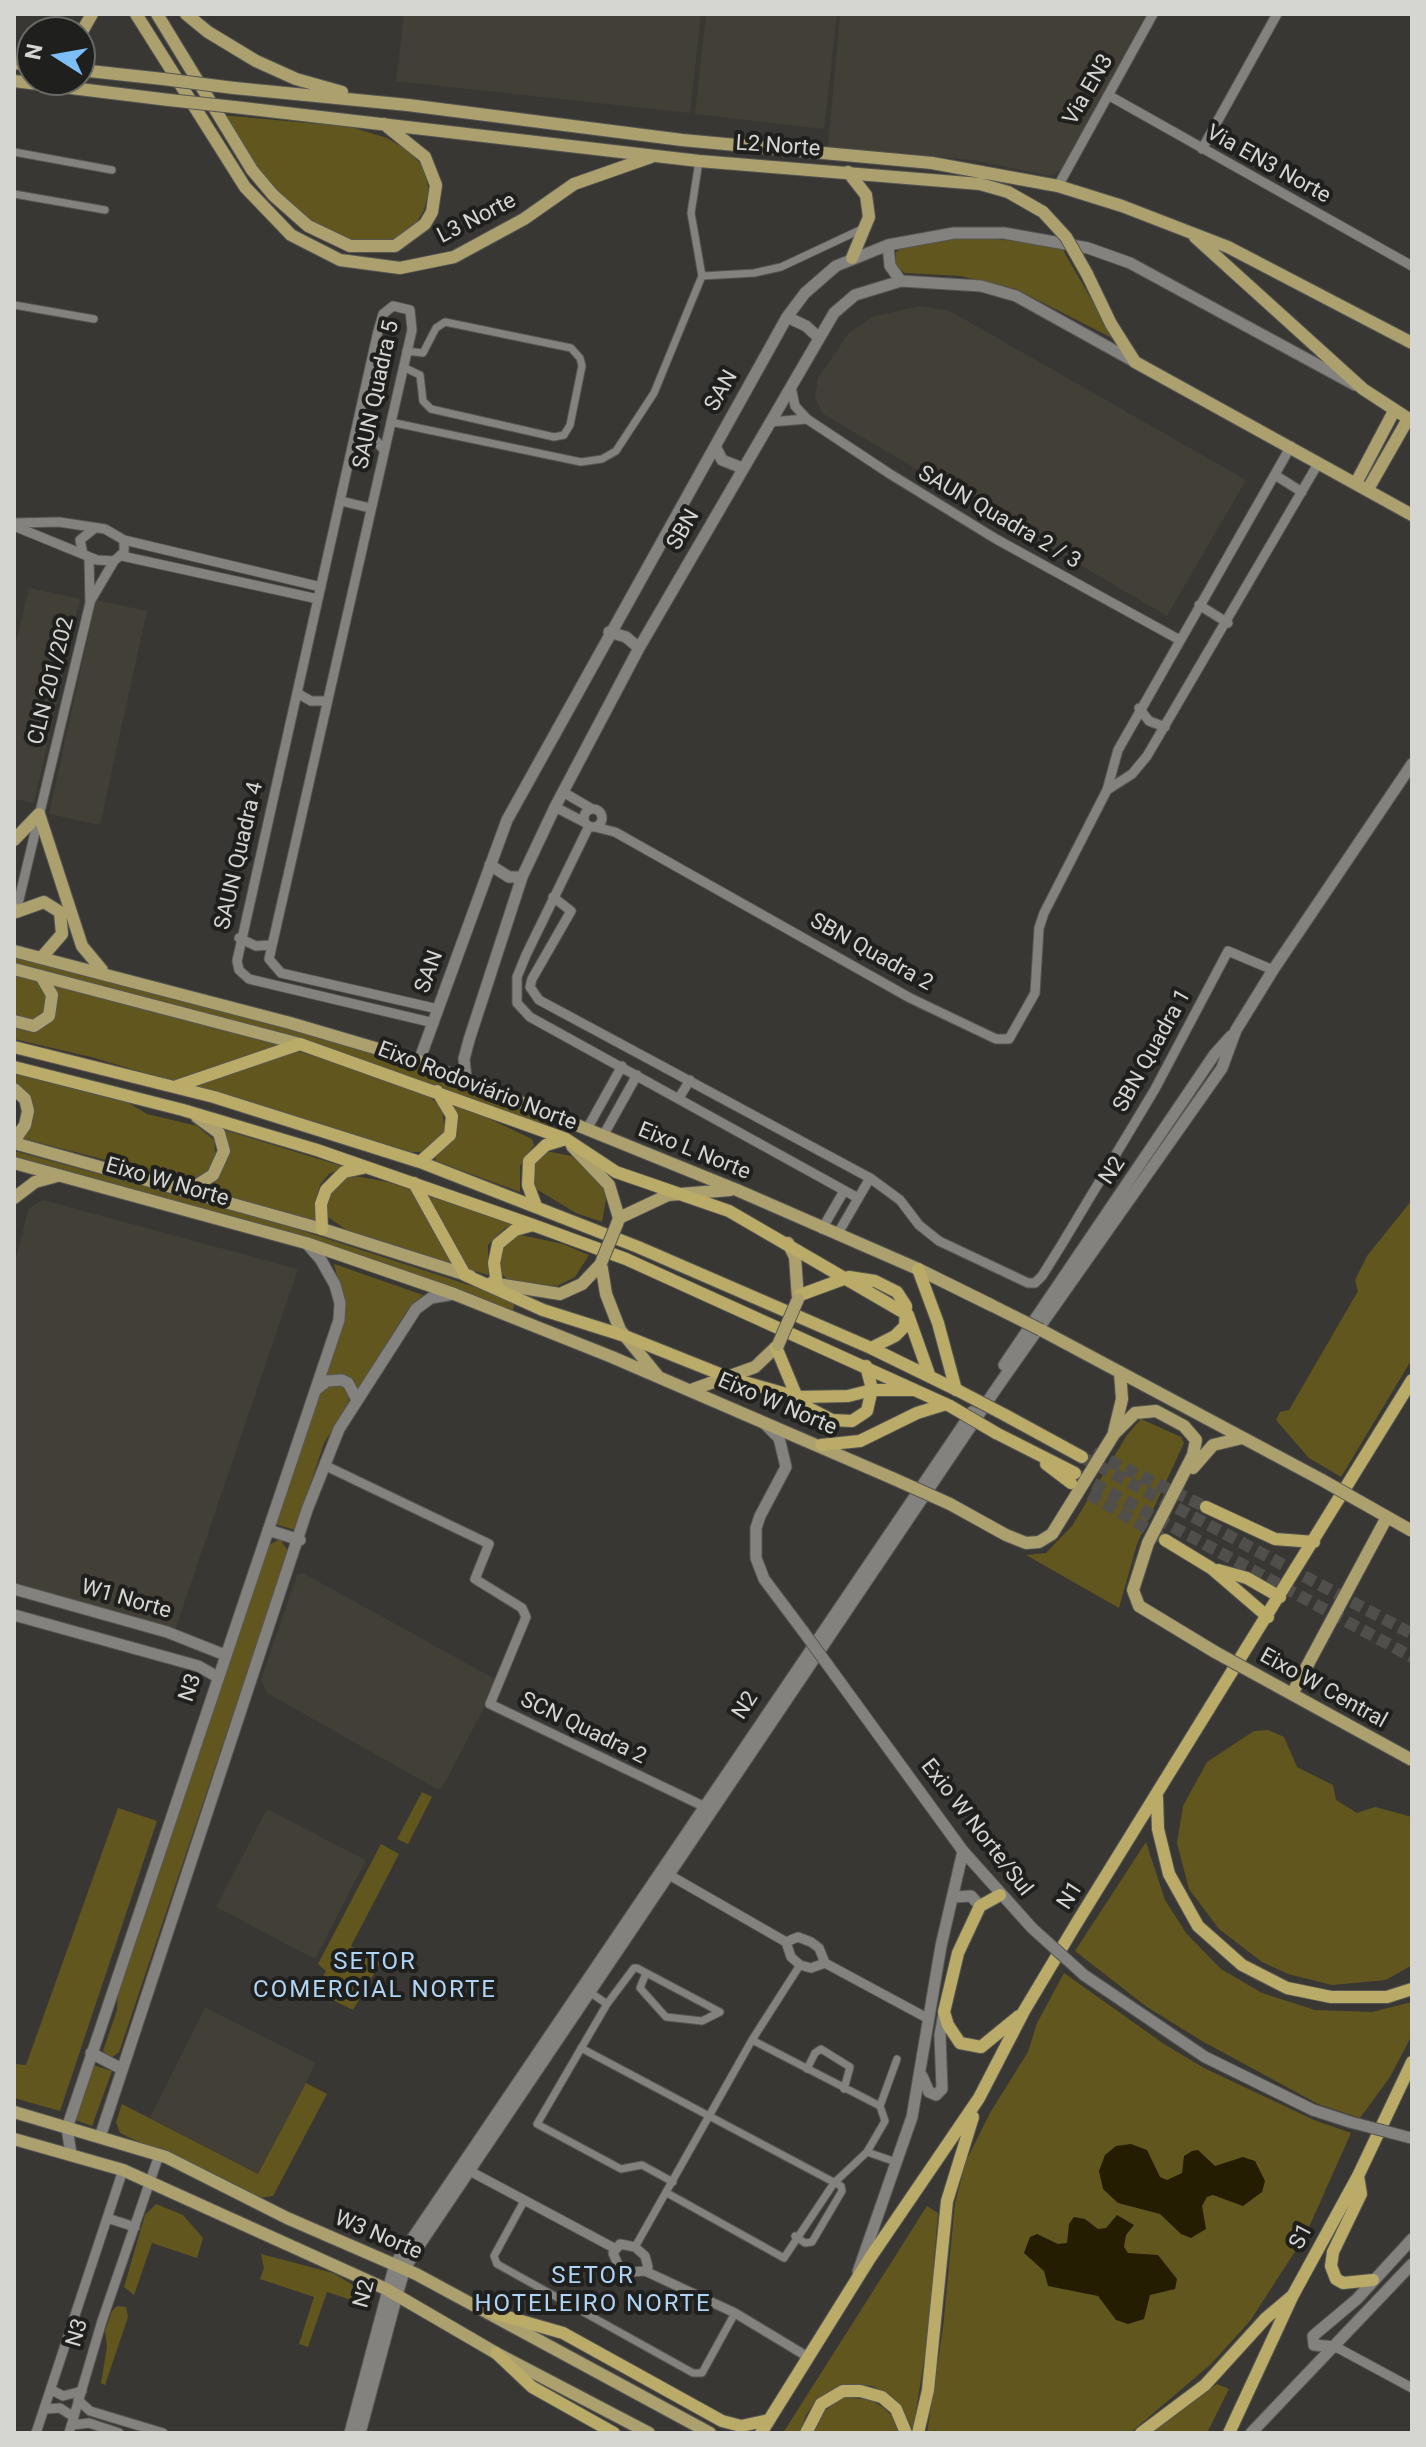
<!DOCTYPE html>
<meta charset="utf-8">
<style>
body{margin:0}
#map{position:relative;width:1426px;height:2447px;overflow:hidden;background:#383734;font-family:Roboto,sans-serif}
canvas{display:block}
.frame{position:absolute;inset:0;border:16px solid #d5d5d2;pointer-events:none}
.north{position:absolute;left:16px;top:16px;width:80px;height:80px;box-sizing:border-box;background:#1f1f1d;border:2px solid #686865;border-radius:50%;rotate:281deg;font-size:22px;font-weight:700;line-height:32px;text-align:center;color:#d5d5d2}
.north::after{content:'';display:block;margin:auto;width:28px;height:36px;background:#7cbef9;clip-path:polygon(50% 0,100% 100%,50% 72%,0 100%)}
</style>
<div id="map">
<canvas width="1426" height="2447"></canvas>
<div class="frame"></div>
<div class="north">N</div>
</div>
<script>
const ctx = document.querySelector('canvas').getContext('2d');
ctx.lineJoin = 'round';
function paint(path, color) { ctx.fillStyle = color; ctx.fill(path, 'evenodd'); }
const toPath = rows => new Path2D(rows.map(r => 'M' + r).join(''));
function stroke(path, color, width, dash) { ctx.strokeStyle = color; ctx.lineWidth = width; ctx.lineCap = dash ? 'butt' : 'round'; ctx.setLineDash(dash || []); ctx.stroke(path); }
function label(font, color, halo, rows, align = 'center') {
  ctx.font = font + ' Roboto,sans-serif'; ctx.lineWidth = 8; ctx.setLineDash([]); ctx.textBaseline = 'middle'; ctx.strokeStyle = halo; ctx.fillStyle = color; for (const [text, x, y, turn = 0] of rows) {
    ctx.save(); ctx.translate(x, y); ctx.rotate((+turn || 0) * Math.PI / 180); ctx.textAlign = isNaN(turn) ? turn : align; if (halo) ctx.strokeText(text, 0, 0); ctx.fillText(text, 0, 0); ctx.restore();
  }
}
const built = toPath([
 [404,14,701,14,690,113,396,81],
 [706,14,837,14,824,129,695,114],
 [840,14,1146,14,1061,170,1050,176,973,160,828,147],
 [920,306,950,311,1246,480,1167,616,823,414,815,398,818,378,849,333,872,317],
 [29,588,80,599,34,803,14,799,14,651],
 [96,600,147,611,100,825,49,814],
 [43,1200,298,1269,175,1630,14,1585,14,1266,29,1208],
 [303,1573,495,1679,495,1687,442,1788,437,1789,267,1693,261,1680,297,1575],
 [267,1809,366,1860,315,1959,216,1907],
 [205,2007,316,2063,258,2174,150,2118]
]);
const green = toPath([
 [221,115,351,127,387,138,407,150,423,166,429,190,424,210,415,225,392,242,371,245,326,234,276,195],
 [967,237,1016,241,1063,250,1114,339,1016,289,960,276,905,273,896,267,896,252,909,244],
 [14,956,230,1011,426,1069,547,1118,545,1125,350,1056,221,1017,14,963],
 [14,976,35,981,46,991,48,1005,37,1023,14,1016],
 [51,984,247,1035,380,1077,431,1098,442,1108,445,1132,424,1152,412,1152,91,1057,14,1039,14,1027,26,1031,40,1028],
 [14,1074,127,1102,147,1114,197,1126,214,1140,216,1158,206,1173,187,1181,17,1137,28,1123,14,1086],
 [454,1102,532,1139,534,1145,520,1166,520,1192,436,1161,435,1157,451,1142],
 [218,1128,345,1167,329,1174,320,1185,316,1199,321,1225,198,1189,216,1178,224,1166],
 [14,1151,269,1220,515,1300,513,1310,282,1232,14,1158],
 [546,1151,571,1156,599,1176,607,1194,602,1222,576,1213,533,1187,530,1167],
 [355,1176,388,1182,514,1225,505,1228,488,1245,488,1275,376,1241,348,1231,328,1217,328,1194,347,1177],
 [1412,1200,1412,1359,1341,1477,1309,1458,1276,1420,1280,1412,1289,1410,1358,1291,1355,1280,1367,1256],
 [521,1235,563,1244,589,1255,575,1277,557,1286,509,1281,500,1272,499,1246,513,1236],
 [334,1264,423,1295,408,1309,356,1392,341,1376,324,1377,345,1307],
 [343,1385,348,1391,349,1403,324,1443,295,1530,275,1524,319,1392,323,1386],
 [1141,1419,1181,1437,1184,1443,1137,1544,1119,1608,1026,1555,1046,1553,1072,1526,1127,1435],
 [280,1539,288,1551,119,2052,111,2058,103,2051,117,2010,118,1989,267,1546],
 [1268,1730,1284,1737,1297,1767,1333,1785,1336,1800,1357,1813,1375,1807,1412,1817,1412,1965,1386,1980,1332,1985,1288,1974,1262,1962,1219,1929,1189,1889,1177,1843,1183,1806,1207,1762,1254,1731],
 [422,1792,432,1797,408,1844,397,1839],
 [118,1808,157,1821,60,2111,14,2098,14,2064,26,2065],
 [1146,1842,1165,1900,1186,1933,1221,1969,1262,1993,1315,2010,1372,2012,1412,2002,1412,2035,1390,2077,1360,2118,1318,2104,1202,2041,1147,2007,1075,1951],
 [381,1844,399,1854,351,1946,380,1963,353,2010,315,1991,326,1971,318,1964],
 [1064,1973,1164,2044,1204,2068,1314,2120,1351,2133,1305,2236,1250,2321,1210,2365,1130,2433,927,2433,943,2328,955,2203,966,2161,990,2113,1028,2052,1037,2023],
 [93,2065,112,2071,92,2126,75,2120],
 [306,2083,327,2094,273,2196,257,2198,120,2133,116,2122,122,2104,258,2174],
 [156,2204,183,2215,203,2238,197,2258,152,2243,134,2295,124,2287,145,2215],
 [927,2206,938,2213,928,2335,913,2430,899,2403,887,2393,872,2386,852,2384,816,2401,806,2415,800,2433,783,2433],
 [261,2254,333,2273,358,2288,364,2298,363,2304,327,2292,308,2347,299,2344,314,2297,260,2279,264,2268],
 [117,2306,126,2307,128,2317,105,2385,101,2383,107,2347,105,2331,112,2311],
 [1217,2384,1229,2389,1207,2433,1151,2433],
 [843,2397,870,2400,883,2407,894,2418,900,2433,812,2433,823,2412]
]);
const water = toPath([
 [1131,2144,1147,2150,1160,2177,1167,2180,1182,2173,1184,2156,1192,2151,1198,2150,1215,2166,1243,2157,1255,2161,1265,2181,1262,2192,1243,2206,1213,2195,1207,2197,1202,2206,1206,2229,1191,2238,1181,2234,1160,2214,1118,2203,1103,2189,1099,2171,1105,2155,1116,2146],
 [1117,2215,1134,2225,1126,2235,1124,2247,1128,2253,1158,2255,1177,2279,1175,2289,1150,2295,1144,2319,1128,2324,1116,2320,1098,2296,1048,2286,1044,2271,1024,2253,1030,2237,1037,2234,1058,2244,1067,2243,1069,2224,1074,2217,1085,2219,1098,2229,1106,2228]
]);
const trunkTunnel = toPath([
 [1093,1453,1206,1507],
 [1082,1457,1412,1634],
 [1078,1475,1412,1657],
 [1074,1485,1161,1537]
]);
const minor = toPath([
 [14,152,112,170],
 [14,194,105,210],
 [702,276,754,273,781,267,862,229],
 [14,305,94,319],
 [403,367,420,375,423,401,431,409,554,437,564,435,570,425,582,366,580,358,571,348,445,322,436,328,423,353,406,351],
 [390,422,581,462,602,459,616,451,654,393,702,276,691,213,699,161],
 [591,1993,607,2004,537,2124,621,2169,642,2165,673,2182],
 [607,2004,634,1968,637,1968,720,2012,702,2021,666,2017,640,1988,646,1973],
 [581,2048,841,2186,842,2191,812,2242,805,2243,795,2236],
 [807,2069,815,2053,821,2049,850,2067,844,2089],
 [880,2106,897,2059],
 [867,2152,896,2162],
 [667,2193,784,2258,834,2183,867,2152,885,2121,880,2106,752,2040],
 [524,2201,494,2256,497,2264,693,2373,702,2373,735,2313],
 [635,2247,752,2040,800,1965]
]);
const tertiary = toPath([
 [1108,95,1412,266],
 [1202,149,1277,14],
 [1058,186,1153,14],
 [791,387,795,406,807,419,890,474,996,539,1178,639],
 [358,421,384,450],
 [770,422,807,419],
 [1275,475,1302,492],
 [341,501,370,508],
 [14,523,59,522,105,529,124,540,124,552,114,561,97,560,14,526],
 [124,540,321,587],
 [83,554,80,540,95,528],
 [122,556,318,599],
 [91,600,114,561],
 [1199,605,1228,623],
 [297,693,311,701,326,701],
 [1139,708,1149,721,1165,727],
 [1107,790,1132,774,1147,756,1319,462],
 [563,792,592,809],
 [555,807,584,822],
 '584 818a9 9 0 1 1 18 0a9 9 0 1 1-18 0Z',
 [589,826,526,955,517,977,517,1003,530,1017,858,1198],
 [595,827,615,832,910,998,996,1039,1009,1039,1035,993,1039,928,1044,913,1107,790,1118,750,1291,446],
 [553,897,571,911,532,979,530,987,539,1000,870,1178,900,1200,919,1225,939,1241,1028,1283,1035,1283,1042,1276,1062,1244,1155,1089,1228,951,1273,970],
 [16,912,90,603,89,557],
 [239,938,256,946,269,945],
 [434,1023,249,979,239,970,237,961,378,331,383,314,393,306,410,310,412,330,269,959,281,973,438,1009],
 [679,1098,690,1080],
 [587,1129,622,1066],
 [603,1136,637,1075],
 [822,1229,844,1191],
 [837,1235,870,1178],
 [324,1465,489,1544,475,1579,522,1608,526,1617,490,1704,703,1806],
 [671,1876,786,1942],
 [786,1942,791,1957,800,1965,811,1968,825,1963],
 [786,1942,798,1937,811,1942,819,1948,825,1963],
 [825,1963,927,2018],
 [466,2169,614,2248],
 [107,2218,135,2227],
 [620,2244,635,2247,645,2256,648,2267,645,2271,631,2272,619,2267,613,2253,620,2244],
 [645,2271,735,2313,808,2357],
 [1336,2347,1412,2388],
 [52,2390,63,2396,82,2391],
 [78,2400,90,2411,163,2433],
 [46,2409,60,2408,74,2417],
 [72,2425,89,2423,119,2433],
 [36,2433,123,2170],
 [69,2433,102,2321,159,2155]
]);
const secondary = toPath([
 [888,245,890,266,901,281],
 [787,317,806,326,818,337],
 [715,446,722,460,742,468],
 [609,632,626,637,639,648],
 [490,865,509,877,522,877],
 [419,1061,507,820,787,317,805,293,836,266,888,245,954,233,1004,233,1088,248,1130,263,1355,385],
 [466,1078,464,1059,469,1040,522,877,555,807,639,648,834,313,855,295,901,281,981,286,1016,296,1135,362],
 [1004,1365,1214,1055,1231,1036],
 [317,1389,327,1381,342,1380,348,1383,357,1400],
 [765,1424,779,1438,786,1467,760,1516,756,1528,756,1558,764,1579,803,1631],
 [268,1530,300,1540],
 [14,1589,167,1632,225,1655],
 [14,1615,198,1666,216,1676],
 [835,1675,963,1851,1032,1928],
 [954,1897,971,1896,980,1906],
 [1084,1975,1205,2057,1313,2110,1350,2122],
 [91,2053,122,2069],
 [922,2076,929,2092,936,2095,942,2089,940,2035,944,2013],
 [100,2137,307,1510,339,1429,416,1309,431,1298,454,1294],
 [71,2154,67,2128,339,1320,340,1303,335,1285,321,1260,307,1244],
 [858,2272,912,2117,941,1946,963,1851],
 [1336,2347,1314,2345,1313,2336,1357,2299,1412,2239],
 [350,2433,395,2264,972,1412],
 [360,2433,397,2295,405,2268,418,2247,998,1386,1222,1068,1236,1030,1273,970,1412,764],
 [1251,2433,1412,2264]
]);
const primary = toPath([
 [136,14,245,187,291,235,340,260,400,268,454,257,524,219,574,184,651,157],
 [157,14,252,170,273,195,308,226,350,246,395,246,425,224,432,212,436,185,425,157,384,124],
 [186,14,208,32,256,61,296,79,342,92],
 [80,35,92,14],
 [14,63,32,65],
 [80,70,163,79],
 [14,81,169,100],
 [234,88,408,105,682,140,932,163,1058,186,1122,206,1228,247,1412,343],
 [234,107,699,161,980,184,1008,192,1043,212],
 [848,172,866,195,869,217,852,258],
 [1195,237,1363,389,1412,421],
 [1087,274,1111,324,1135,362,1412,515],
 [1356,483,1394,411],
 [1368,489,1408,419],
 [14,840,39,814,82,946,102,970],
 [14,909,16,912,44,902,60,912,62,934,42,957],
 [14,951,290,1023,419,1061,737,1190,918,1269,993,1306],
 [14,969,300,1044],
 [14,1021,34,1026,49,1016,52,995,41,976],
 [14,1089,25,1099,28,1111,25,1125,14,1141],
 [14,1143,322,1229,470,1276],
 [572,1146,609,1185,619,1218],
 [14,1163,306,1243,454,1294,612,1357,892,1478],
 [189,1190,213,1175,224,1151,219,1133,197,1117],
 [14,1198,35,1182,57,1176],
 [617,1224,619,1218,668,1195,730,1190],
 [788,1243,795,1257,798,1299],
 [601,1263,606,1294,620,1330,657,1375],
 [491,1283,560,1294,582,1284,600,1265],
 [1041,1330,1322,1480],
 [691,1390,755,1367,778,1345],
 [1114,1432,1122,1399,1120,1372],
 [1193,1468,1213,1445,1242,1438],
 [950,1504,1006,1535,1026,1543,1039,1542,1052,1534,1114,1434,1135,1413,1156,1411,1184,1426,1196,1440,1193,1455,1148,1543,1133,1590,1139,1606,1215,1652],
 [14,2112,166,2157,287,2218,416,2274,710,2433],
 [14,2139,123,2170,386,2289,496,2353,649,2433]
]);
const trunk = toPath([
 [14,1047,214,1097,420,1162,638,1247,871,1348,959,1391],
 [14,1067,183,1110,317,1150,533,1225,626,1259,950,1406],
 [177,1086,300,1044,566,1139,616,1172,729,1211,908,1315,930,1377],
 [420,1162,450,1135,452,1116,437,1091],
 [414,1183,465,1275,543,1310,625,1336,730,1378,797,1397,848,1396,872,1390,913,1390],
 [536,1206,528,1185,529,1161,546,1145,566,1139],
 [322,1229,321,1204,326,1190,344,1172,363,1168],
 [918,1269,938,1323,956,1390],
 [497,1285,494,1263,498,1244,515,1230,533,1225],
 [800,1295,849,1277,875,1281,897,1292,906,1306,905,1326,895,1336,871,1348],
 [776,1347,796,1395,807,1407,832,1420,852,1421,867,1411,872,1389,866,1366],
 [1005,1415,1082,1457],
 [996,1433,1075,1473],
 [821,1445,860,1441,917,1413,946,1404],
 [1046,1464,1071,1483],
 [1206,1507,1275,1539,1314,1542],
 [1165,1540,1211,1568,1268,1617],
 [1218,1570,1247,1578,1280,1597],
 [1157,1797,1158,1829,1169,1874,1198,1926,1242,1965,1287,1988,1331,1997,1387,1997,1412,1989],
 [1000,1895,980,1906,958,1953,944,2012,948,2025,960,2043,981,2047,1019,2016],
 [1358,2176,1361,2194,1333,2252,1331,2266,1336,2279,1343,2283,1373,2280],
 [490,2312,563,2333,722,2421,741,2426,769,2420],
 [496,2353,532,2387,614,2433],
 [761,2433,870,2258,979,2098,1024,2011,1076,1924,1412,1380],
 [806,2433,821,2404,843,2391,860,2391,882,2397,896,2409,906,2433],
 [918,2433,928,2390,947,2201,973,2117],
 [1141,2433,1205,2385,1266,2318,1292,2296],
 [1229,2433,1293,2295,1358,2176,1412,2062]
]);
const secondaryBridge = toPath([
 [803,1631,835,1675],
 [1032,1928,1084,1975],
 [1350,2122,1411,2138]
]);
const primaryBridge = toPath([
 [163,79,234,88],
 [169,100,234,107],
 [1043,212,1066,237,1087,274],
 [601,1263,617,1224],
 [993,1306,1041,1330],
 [778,1345,798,1299],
 [892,1478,950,1504],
 [1322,1480,1412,1531],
 [1215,1652,1412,1760],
 [1292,1694,1387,1517]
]);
const trunkBridge = toPath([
 [959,1391,1005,1415],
 [950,1406,996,1433]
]);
const streetNames = [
 ["Via EN3",1089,90,-60],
 ["L2 Norte",778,147,4],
 ["Via EN3 Norte",1268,165,29],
 ["L3 Norte",477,219,-27],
 ["SAN",722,391,-60],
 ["SAUN Quadra 5",377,395,-78],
 ["SAUN Quadra 2 / 3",999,518,30],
 ["SBN",684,530,-60],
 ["CLN 201/202",52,681,-76],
 ["SAUN Quadra 4",240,856,-77],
 ["SBN Quadra 2",871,953,29],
 ["SAN",430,972,-70],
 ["SBN Quadra 1",1153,1051,-61],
 ["Eixo Rodoviário Norte",477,1087,21],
 ["Eixo L Norte",694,1152,22],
 ["N2",1113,1171,-56],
 ["Eixo W Norte",167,1183,16],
 ["Eixo W Norte",777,1405,23],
 ["W1 Norte",126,1600,16],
 ["N3",191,1688,-71],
 ["Eixo W Central",1323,1689,29],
 ["N2",746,1706,-57],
 ["SCN Quadra 2",583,1729,26],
 ["Exio W Norte/Sul",976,1828,52],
 ["N1",1071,1896,-57],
 ["W3 Norte",378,2236,23],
 ["S1",1302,2237,-62],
 ["N2",365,2294,-75],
 ["N3",78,2333,-74]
];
const neighbourhoodNames = [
 ["SETOR",375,1963],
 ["COMERCIAL NORTE",375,1991],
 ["SETOR",593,2277],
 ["HOTELEIRO NORTE",593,2305]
];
paint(built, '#413f36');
paint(green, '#62561f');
paint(water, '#241d02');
stroke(trunkTunnel, '#504f4c', 12, [12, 6]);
stroke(minor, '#565652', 9);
stroke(tertiary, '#565652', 11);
stroke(secondary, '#565652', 13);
stroke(primary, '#565652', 14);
stroke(trunk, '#565652', 14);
stroke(minor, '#83827e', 7);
stroke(tertiary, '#83827e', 9);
stroke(secondary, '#83827e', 11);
stroke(primary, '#aca16e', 12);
stroke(trunk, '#baab68', 12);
stroke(secondaryBridge, '#565652', 13, []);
stroke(primaryBridge, '#565652', 14, []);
stroke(trunkBridge, '#565652', 14, []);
stroke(secondaryBridge, '#83827e', 11);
stroke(primaryBridge, '#aca16e', 12);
stroke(trunkBridge, '#baab68', 12);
label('22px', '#d5d5d2', '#1f1f1d', streetNames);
ctx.letterSpacing = '2px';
label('24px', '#afd3f4', '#1f1f1d', neighbourhoodNames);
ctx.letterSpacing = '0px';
</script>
